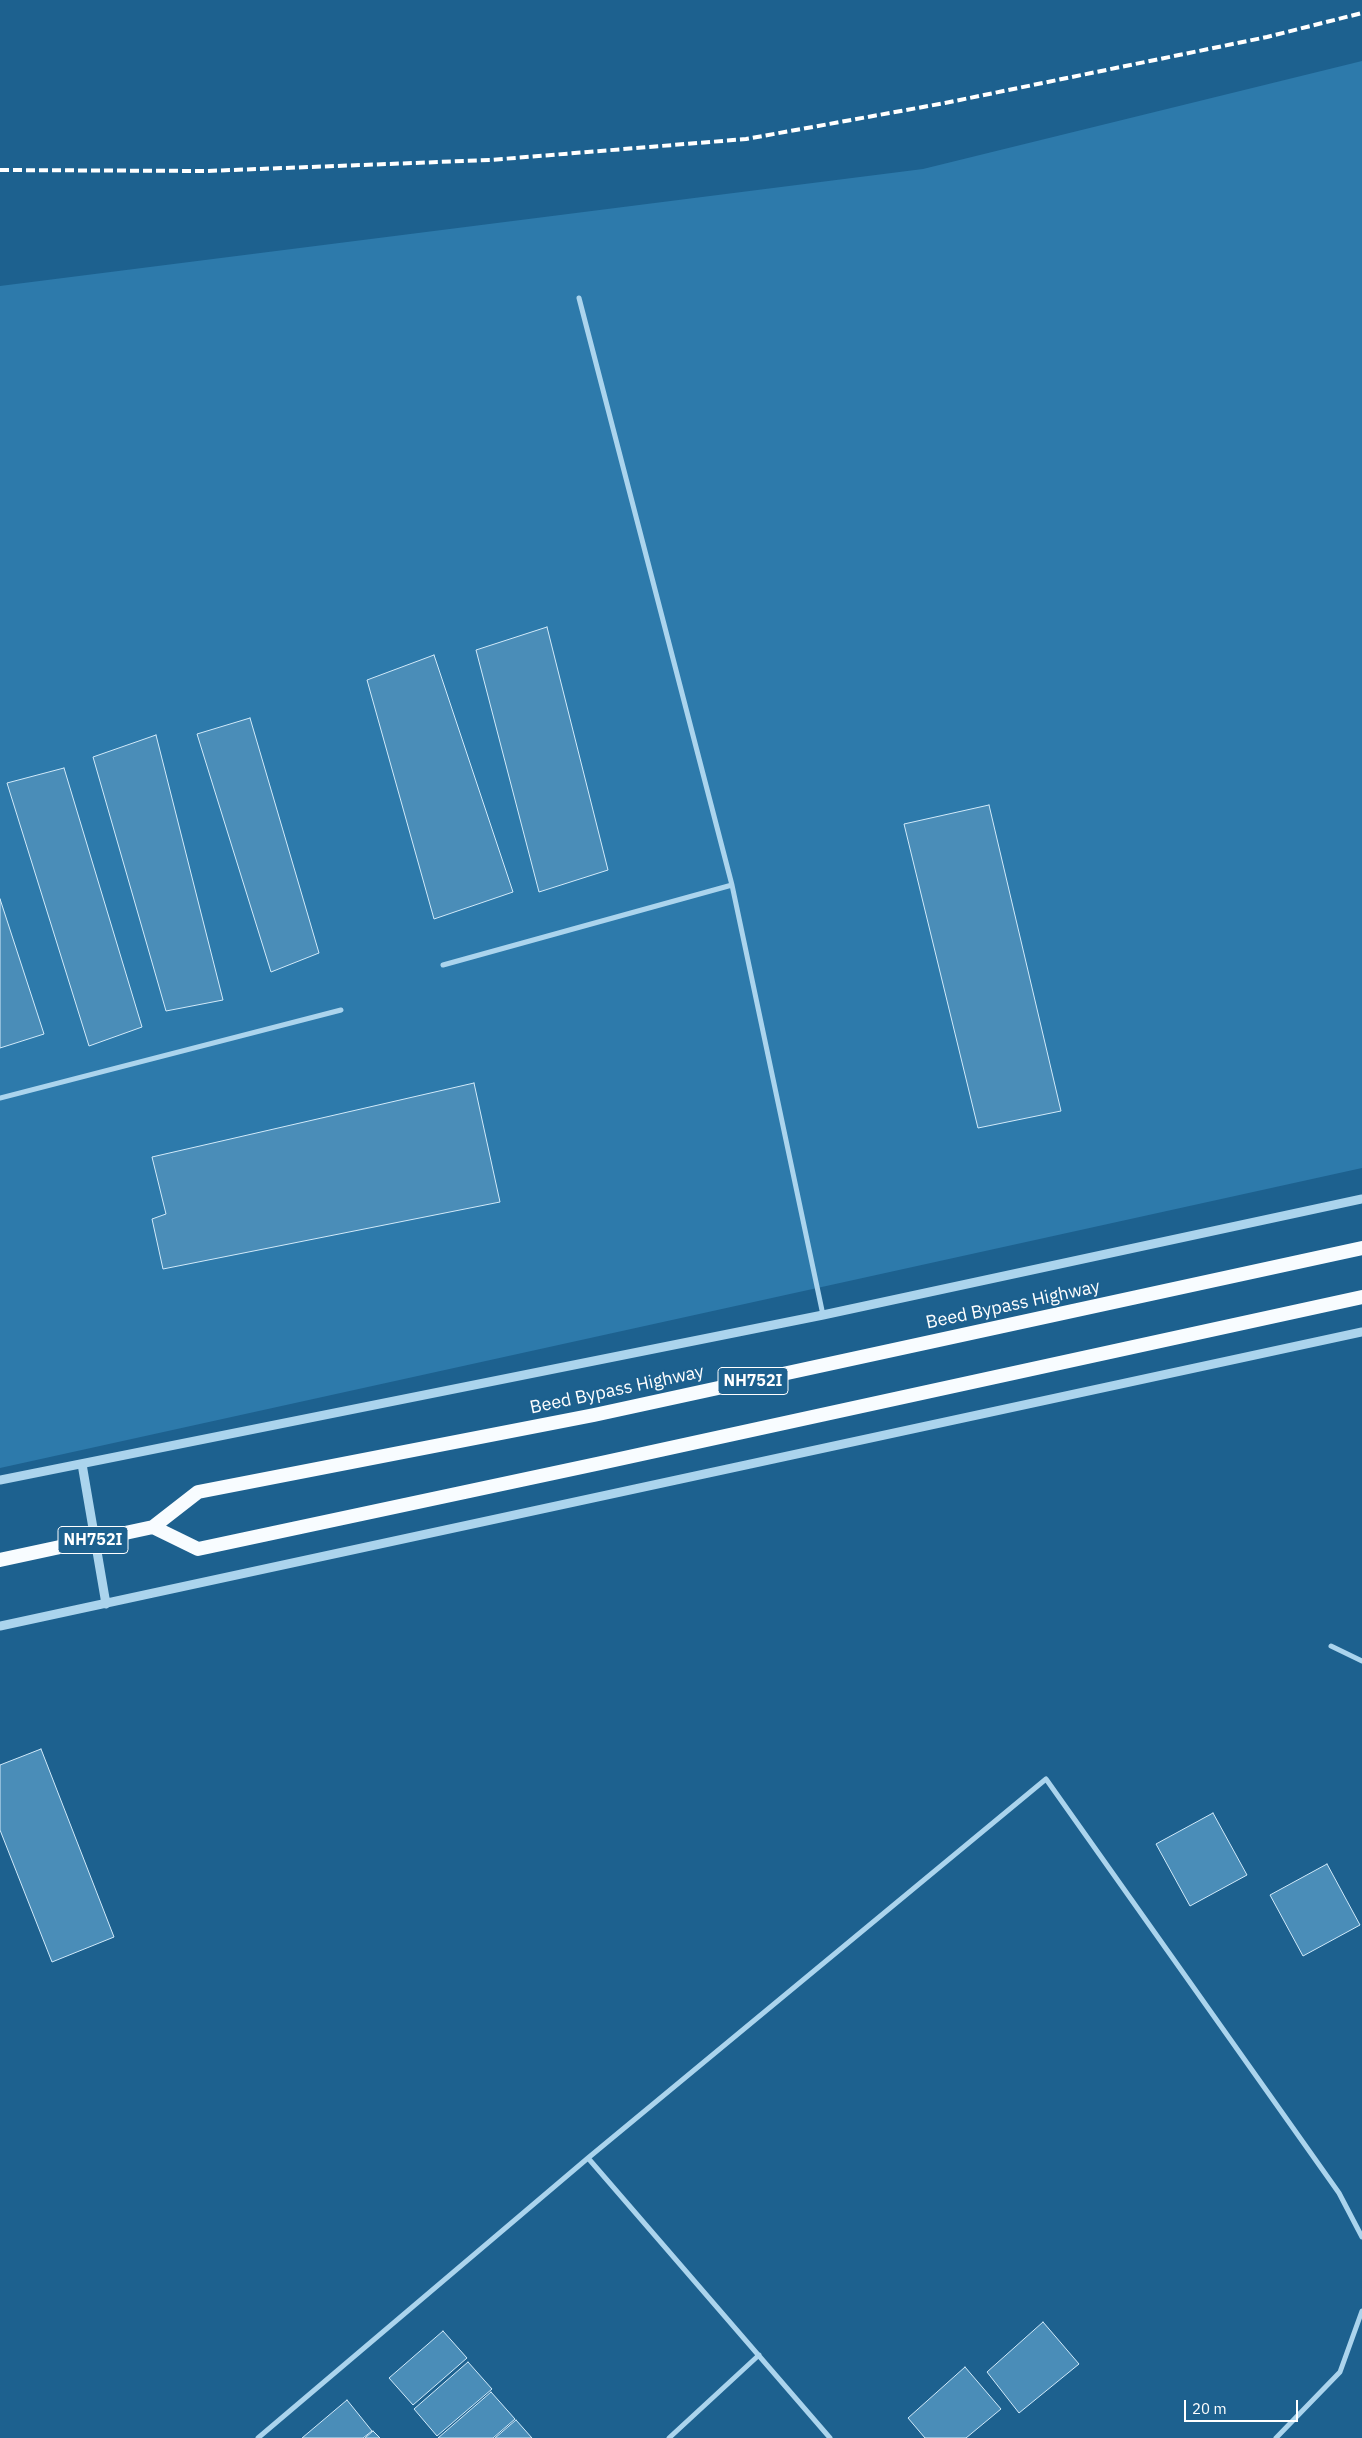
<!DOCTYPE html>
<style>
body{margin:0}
#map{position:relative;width:1362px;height:2438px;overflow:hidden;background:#1d618f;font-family:"IBM Plex Sans",sans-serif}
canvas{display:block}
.scale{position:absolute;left:1184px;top:2400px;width:114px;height:22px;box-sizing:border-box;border:2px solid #fff;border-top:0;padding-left:6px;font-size:15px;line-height:18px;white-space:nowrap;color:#fff;-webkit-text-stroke:4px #1d618f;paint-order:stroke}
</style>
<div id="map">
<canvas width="1362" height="2438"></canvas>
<div class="scale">20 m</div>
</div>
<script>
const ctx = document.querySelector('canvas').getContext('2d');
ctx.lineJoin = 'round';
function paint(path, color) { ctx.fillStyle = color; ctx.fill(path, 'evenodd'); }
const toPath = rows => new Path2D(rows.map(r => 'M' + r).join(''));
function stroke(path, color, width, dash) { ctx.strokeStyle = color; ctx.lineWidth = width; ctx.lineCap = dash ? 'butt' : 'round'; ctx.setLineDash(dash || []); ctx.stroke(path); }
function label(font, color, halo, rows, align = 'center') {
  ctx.font = font + ' "IBM Plex Sans",sans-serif'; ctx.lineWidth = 4; ctx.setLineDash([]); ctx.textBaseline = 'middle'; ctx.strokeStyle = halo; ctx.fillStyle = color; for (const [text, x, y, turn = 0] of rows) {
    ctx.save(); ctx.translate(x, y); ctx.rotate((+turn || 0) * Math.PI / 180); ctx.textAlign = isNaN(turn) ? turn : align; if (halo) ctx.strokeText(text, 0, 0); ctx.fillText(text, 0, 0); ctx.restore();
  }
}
const green = toPath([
 [1362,61,1362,1168,0,1468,0,286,923,169]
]);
const building = toPath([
 [547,627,608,870,539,892,476,650,547,627],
 [434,655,513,892,434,919,367,680,434,655],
 [250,718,319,953,271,972,197,734,250,718],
 [156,735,223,1000,166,1011,93,757,156,735],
 [64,768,142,1027,89,1046,7,783,64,768],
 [989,805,1061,1111,978,1128,904,824,989,805],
 [0,899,44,1034,0,1048,0,899],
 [474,1083,500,1202,163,1269,152,1219,166,1214,152,1157,474,1083],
 [41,1749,114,1937,52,1962,0,1830,0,1765,41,1749],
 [1213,1813,1247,1875,1190,1906,1156,1844,1213,1813],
 [1327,1864,1360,1925,1303,1956,1270,1895,1327,1864],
 [1043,2322,1079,2364,1019,2413,987,2372,1043,2322],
 [443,2331,467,2358,413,2405,389,2378,443,2331],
 [468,2362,492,2389,437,2436,414,2409,468,2362],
 [965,2367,1001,2409,966,2438,925,2438,908,2418,965,2367],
 [491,2392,515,2419,493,2438,438,2438,491,2392],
 [347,2400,372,2431,363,2438,302,2438,347,2400],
 [516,2420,532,2438,495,2438,516,2420],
 [373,2431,380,2438,365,2438,373,2431]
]);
const minor = toPath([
 [579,298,732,885,823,1315],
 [443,965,732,885],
 [0,1098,341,1010],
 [1331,1646,1362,1661],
 [588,2158,830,2438],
 [258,2438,588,2158,1046,1779,1339,2193,1362,2237],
 [669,2438,759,2355],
 [1276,2438,1340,2372,1362,2311]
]);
const tertiary = toPath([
 [82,1464,106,1604],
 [0,1480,823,1315,1362,1199],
 [0,1626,1362,1332]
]);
const trunk = toPath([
 [153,1527,198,1549,601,1463,1362,1297],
 [0,1560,153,1527,198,1492,594,1415,1362,1248]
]);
const rail = toPath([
 [0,170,207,171,490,160,746,139,945,103,1267,37,1362,13]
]);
const shields = [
 [753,1381,70],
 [93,1540,70]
];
const shieldNames = [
 ["NH752I",753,1381],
 ["NH752I",93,1540]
];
const streetNames = [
 ["Beed Bypass Highway",1013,1305,-12],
 ["Beed Bypass Highway",617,1390,-12]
];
paint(green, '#2d7aab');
paint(building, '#4a8db8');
stroke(building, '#d1eafa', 1);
stroke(minor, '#abd4ed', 5);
stroke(tertiary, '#abd4ed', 9);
stroke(trunk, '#f8fcff', 14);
stroke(rail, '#fff', 4, [9, 4]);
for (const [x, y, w] of shields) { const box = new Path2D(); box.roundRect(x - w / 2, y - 13.5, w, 27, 4); ctx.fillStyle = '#1d618f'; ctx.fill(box); stroke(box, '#fff', 1); }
label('bold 16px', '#fff', null, shieldNames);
label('18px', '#fff', '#1d618f', streetNames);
</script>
